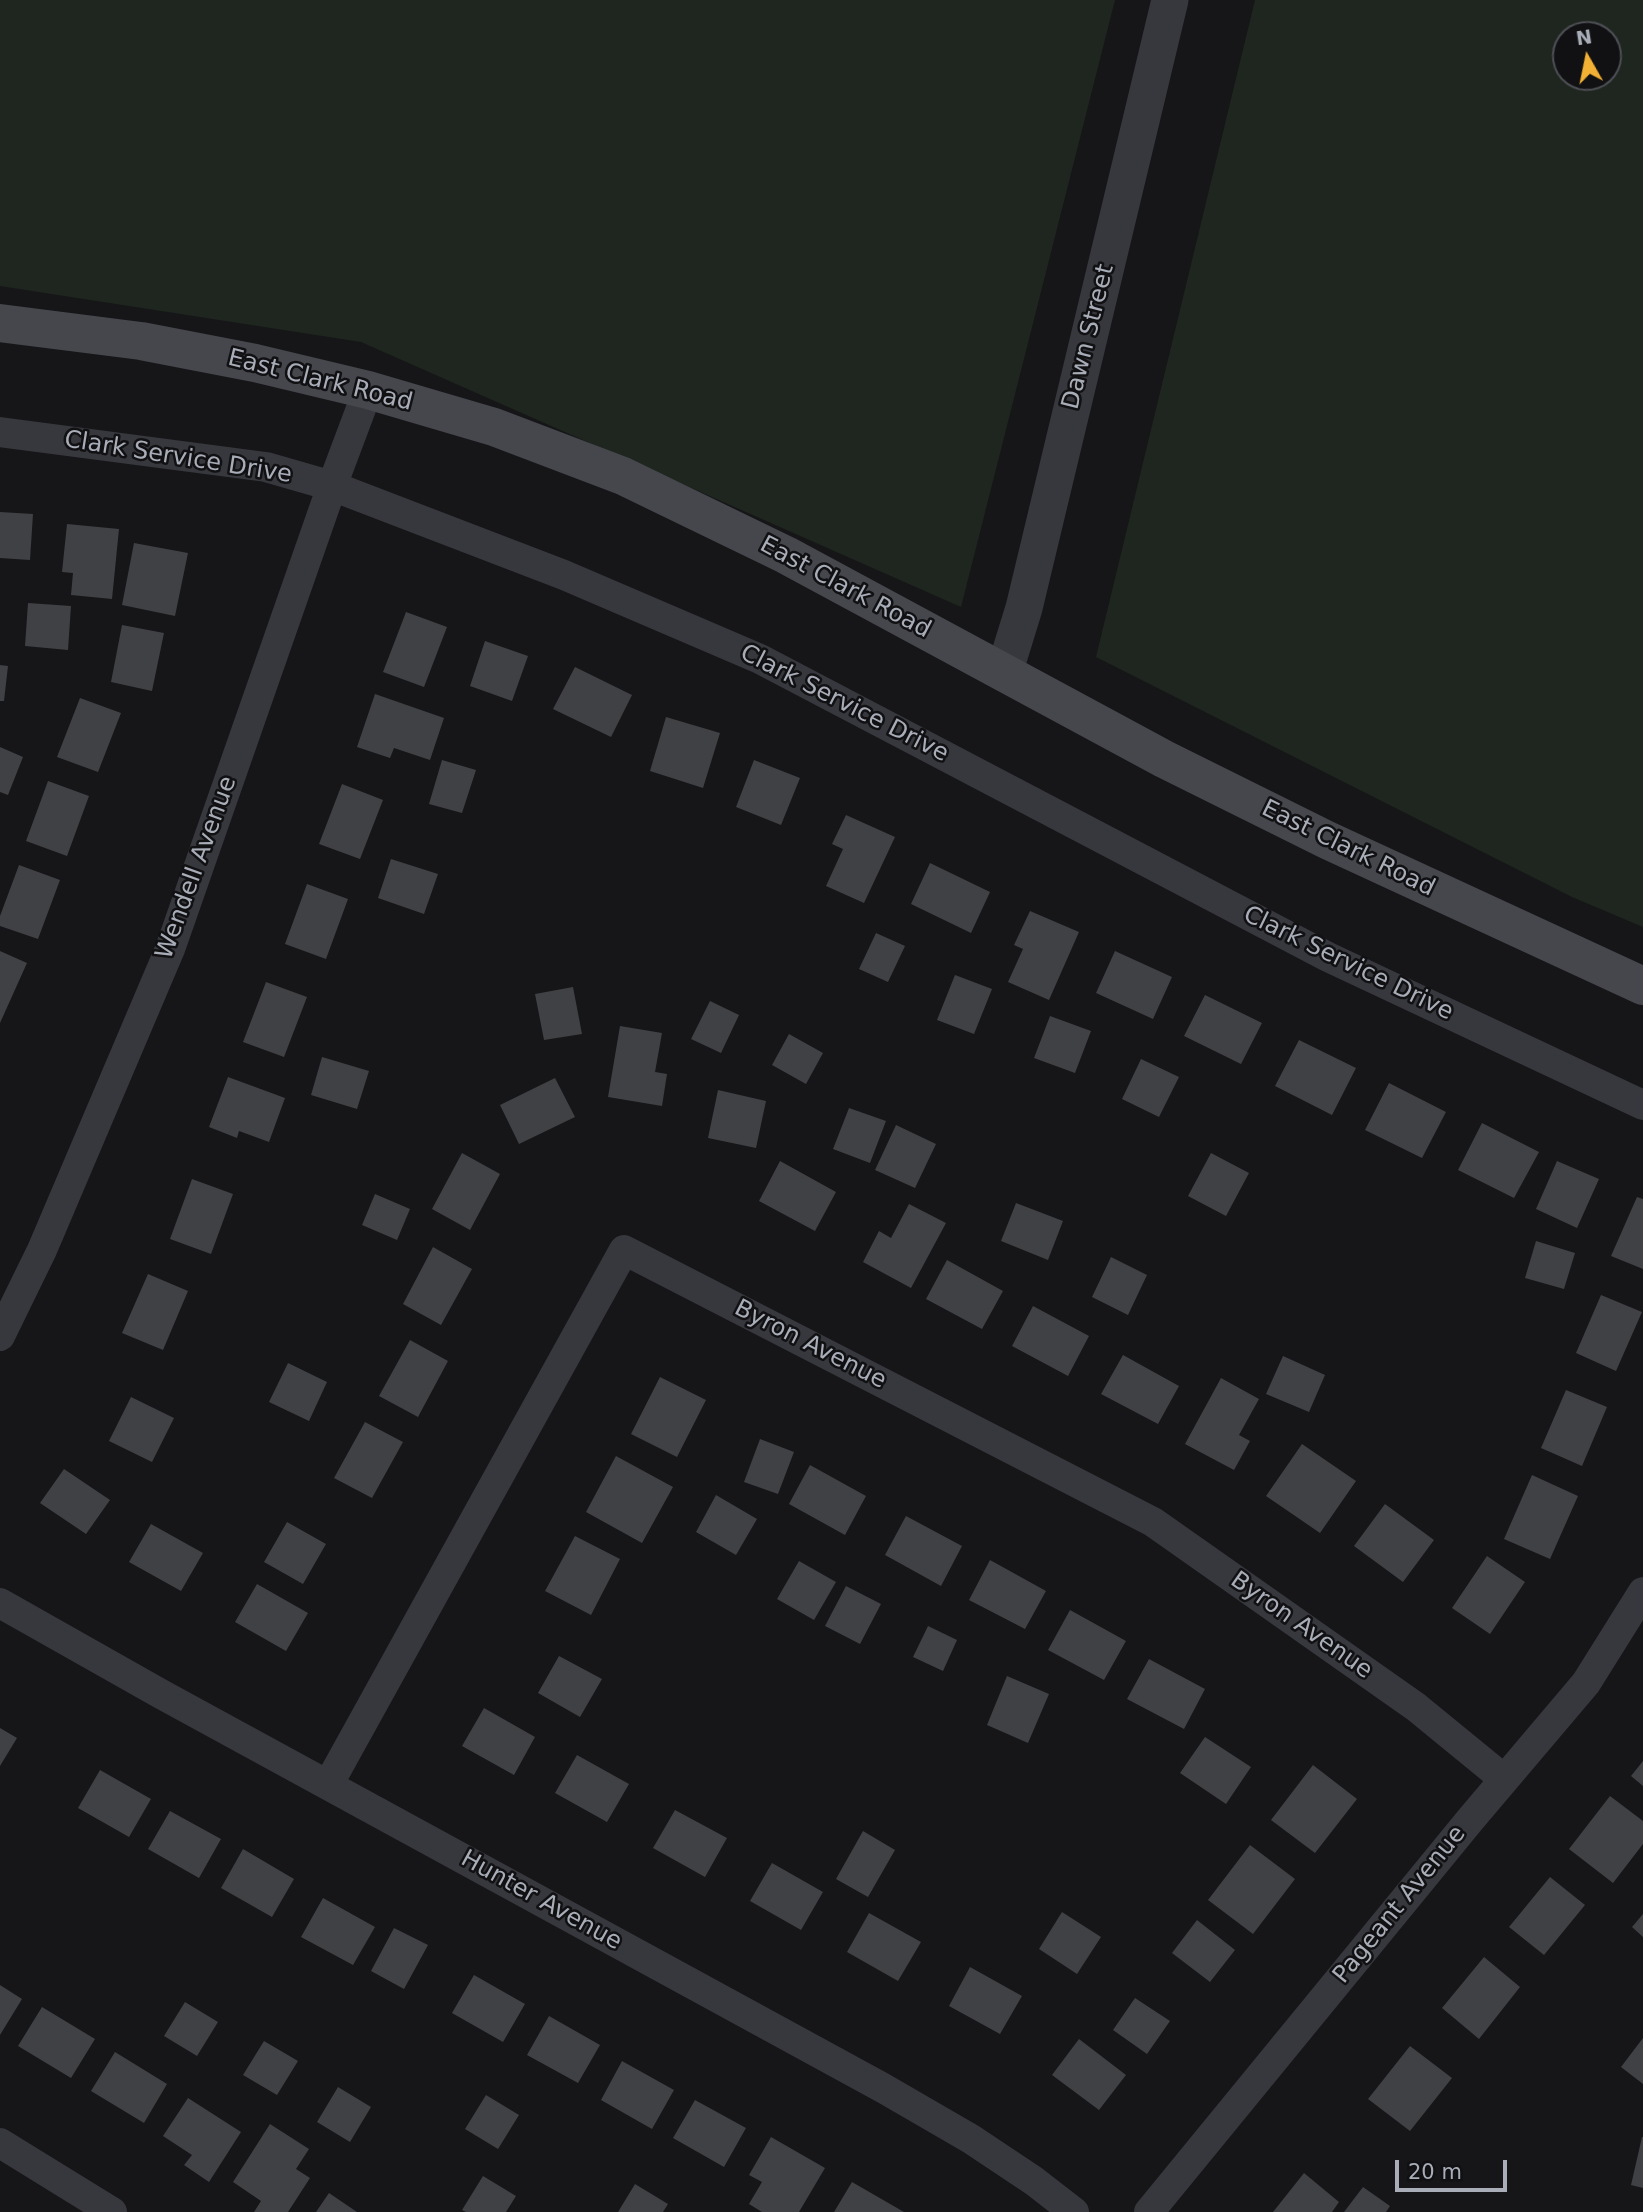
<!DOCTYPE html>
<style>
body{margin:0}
#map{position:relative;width:1643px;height:2212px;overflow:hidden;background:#161618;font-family:"DejaVu Sans",sans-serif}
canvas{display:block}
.north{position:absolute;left:1552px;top:21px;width:70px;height:70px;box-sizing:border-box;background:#111113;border:2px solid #4d4f55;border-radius:50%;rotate:351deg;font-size:19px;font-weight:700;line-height:28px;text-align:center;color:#a8adb8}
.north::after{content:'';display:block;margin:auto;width:24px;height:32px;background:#f2b134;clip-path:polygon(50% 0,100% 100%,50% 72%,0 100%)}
.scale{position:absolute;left:1395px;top:2160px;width:112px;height:32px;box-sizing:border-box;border:4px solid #a8adb8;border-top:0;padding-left:9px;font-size:21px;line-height:24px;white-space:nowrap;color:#a8adb8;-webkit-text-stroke:5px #111113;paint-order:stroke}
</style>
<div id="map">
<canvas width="1643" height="2212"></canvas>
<div class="north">N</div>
<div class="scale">20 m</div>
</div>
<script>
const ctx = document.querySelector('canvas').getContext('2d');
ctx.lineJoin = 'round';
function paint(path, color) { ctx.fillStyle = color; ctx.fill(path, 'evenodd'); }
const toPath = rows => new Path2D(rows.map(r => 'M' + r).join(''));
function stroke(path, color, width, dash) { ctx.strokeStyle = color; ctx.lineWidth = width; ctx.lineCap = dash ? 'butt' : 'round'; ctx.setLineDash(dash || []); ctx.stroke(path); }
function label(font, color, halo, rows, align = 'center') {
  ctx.font = font + ' "DejaVu Sans",sans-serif'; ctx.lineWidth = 5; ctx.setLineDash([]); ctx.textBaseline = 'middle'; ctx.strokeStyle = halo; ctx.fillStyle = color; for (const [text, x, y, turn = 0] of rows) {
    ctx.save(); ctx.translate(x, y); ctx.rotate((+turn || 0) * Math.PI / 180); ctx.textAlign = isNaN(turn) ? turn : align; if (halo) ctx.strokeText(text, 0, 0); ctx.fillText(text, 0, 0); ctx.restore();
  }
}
const green = toPath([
 [0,0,1115,0,961,607,361,342,0,286],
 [1255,0,1643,0,1643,927,1572,897,1096,657],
 [1566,35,1608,35,1608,77,1566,77]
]);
const building = toPath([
 [0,512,33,514,30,560,0,558],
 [67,524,119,529,112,599,71,595,73,573,62,572],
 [134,543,188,553,175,616,122,605],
 [28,603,71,606,68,650,25,646],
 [406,612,447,627,424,687,383,672],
 [122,625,164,633,152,691,111,682],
 [485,641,528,656,512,701,470,686],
 [0,665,8,666,4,701,0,701],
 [575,667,632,695,611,737,553,709],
 [375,694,444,718,430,760,394,748,390,758,357,747],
 [80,698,121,713,98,772,57,757],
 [666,717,720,733,703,788,650,771],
 [0,747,23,757,8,795,0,792],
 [442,760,476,770,462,813,429,804],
 [754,760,800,778,781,825,736,807],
 [48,781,89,796,67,856,26,841],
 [342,784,383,800,360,859,319,844],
 [846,815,895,837,864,903,826,886,843,849,832,844],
 [391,859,438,874,424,914,378,898],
 [930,863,990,892,971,933,911,904],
 [19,865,60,880,38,939,0,926,0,916],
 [307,884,348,899,326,959,285,944],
 [1030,911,1079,932,1049,1000,1008,982,1023,949,1014,945],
 [876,933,905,946,888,982,859,969],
 [0,951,27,963,0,1023],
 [1115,951,1172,977,1153,1019,1096,993],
 [955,975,992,989,974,1034,937,1020],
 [266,982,307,997,284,1057,243,1042],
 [573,987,582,1034,544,1040,535,994],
 [1205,995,1262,1023,1241,1064,1184,1036],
 [710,1001,739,1015,721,1053,691,1039],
 [1050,1016,1091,1031,1075,1073,1034,1058],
 [620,1026,662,1033,655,1072,667,1074,662,1106,608,1097],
 [789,1034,823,1053,806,1084,772,1065],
 [1299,1040,1356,1068,1332,1115,1275,1086],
 [322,1057,369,1071,357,1109,311,1095],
 [1141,1059,1179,1077,1159,1117,1122,1099],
 [228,1077,285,1098,269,1142,239,1131,237,1138,209,1127],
 [555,1078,575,1117,519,1144,500,1105],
 [1389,1083,1446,1112,1422,1158,1365,1130],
 [718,1090,766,1101,756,1148,708,1138],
 [849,1108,886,1121,870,1163,833,1149],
 [1482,1123,1539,1152,1514,1198,1458,1170],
 [896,1125,936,1144,915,1188,875,1170],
 [462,1153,500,1174,470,1230,432,1209],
 [1211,1153,1249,1173,1226,1216,1188,1196],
 [780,1161,836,1192,815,1231,759,1201],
 [1557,1161,1599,1179,1577,1228,1536,1209],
 [192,1179,233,1194,211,1254,170,1239],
 [375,1194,410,1209,397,1240,362,1225],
 [1637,1197,1643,1199,1643,1269,1611,1256],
 [1016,1203,1063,1221,1048,1260,1001,1241],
 [909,1204,946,1223,911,1288,863,1262,879,1231,891,1238],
 [1536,1241,1575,1253,1564,1289,1525,1278],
 [433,1247,472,1269,441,1325,403,1304],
 [1111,1257,1147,1275,1128,1315,1092,1297],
 [947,1260,1003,1291,982,1329,926,1299],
 [148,1274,188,1291,163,1350,122,1333],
 [1601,1295,1642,1312,1616,1371,1576,1353],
 [1033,1306,1089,1336,1068,1376,1012,1346],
 [410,1340,448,1361,418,1417,379,1396],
 [1123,1355,1179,1386,1158,1424,1101,1394],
 [1283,1356,1325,1375,1309,1412,1266,1394],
 [288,1363,327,1382,309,1421,269,1402],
 [660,1377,706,1400,677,1457,631,1434],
 [1221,1378,1259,1399,1239,1435,1250,1441,1234,1470,1185,1444],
 [1566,1390,1607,1407,1582,1466,1541,1448],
 [131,1397,174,1418,152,1462,109,1441],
 [365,1422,403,1442,372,1498,334,1478],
 [760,1439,794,1452,778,1494,744,1482],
 [1302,1444,1356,1481,1320,1533,1266,1496],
 [616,1456,673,1487,642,1543,586,1512],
 [810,1465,866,1496,845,1535,789,1504],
 [64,1469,110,1500,86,1534,40,1503],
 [1532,1475,1578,1496,1550,1559,1504,1539],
 [716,1495,757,1519,736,1555,696,1532],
 [1385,1504,1434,1540,1403,1582,1354,1546],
 [906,1516,962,1546,941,1586,885,1555],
 [287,1522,326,1544,303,1584,264,1562],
 [151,1524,203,1553,181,1591,129,1562],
 [575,1536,620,1559,591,1615,545,1591],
 [1487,1556,1525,1582,1490,1634,1452,1608],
 [990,1560,1046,1591,1025,1629,969,1600],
 [799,1561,836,1582,814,1620,777,1599],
 [257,1584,308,1613,286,1651,235,1622],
 [846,1586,881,1604,860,1644,825,1626],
 [1070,1610,1126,1641,1104,1680,1048,1650],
 [928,1626,957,1640,943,1671,913,1657],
 [559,1656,602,1679,580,1717,538,1693],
 [1149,1659,1205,1689,1184,1729,1127,1699],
 [1007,1676,1049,1694,1028,1743,987,1725],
 [484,1708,535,1737,514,1775,462,1746],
 [0,1728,17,1738,0,1766],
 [1205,1737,1251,1767,1226,1804,1180,1773],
 [577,1755,629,1784,607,1822,555,1793],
 [1643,1761,1643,1786,1631,1776],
 [1313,1765,1357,1799,1315,1853,1271,1820],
 [100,1770,151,1799,129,1837,78,1808],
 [1610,1796,1643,1821,1643,1844,1613,1883,1569,1849],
 [675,1810,727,1838,705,1877,653,1848],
 [170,1811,221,1839,199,1878,148,1849],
 [863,1831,895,1850,868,1897,836,1879],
 [1250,1845,1295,1879,1253,1934,1208,1900],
 [243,1849,294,1879,272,1917,221,1888],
 [772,1863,823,1892,801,1930,750,1901],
 [1550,1877,1585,1905,1544,1955,1509,1927],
 [323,1898,375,1927,353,1965,301,1937],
 [1062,1912,1101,1937,1077,1974,1039,1949],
 [869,1913,921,1942,898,1981,847,1952],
 [1643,1914,1643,1937,1632,1927],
 [1197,1920,1235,1950,1210,1982,1172,1953],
 [394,1928,428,1945,404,1989,371,1971],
 [1484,1957,1520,1987,1479,2039,1442,2008],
 [970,1967,1022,1996,1000,2034,949,2006],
 [474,1975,525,2004,503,2042,452,2013],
 [0,1985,22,1999,0,2035],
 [1135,1998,1170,2021,1147,2054,1113,2030],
 [185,2002,218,2022,197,2056,164,2036],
 [42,2007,95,2039,71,2078,18,2046],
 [549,2016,600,2045,578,2083,527,2055],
 [1643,2038,1643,2084,1621,2067],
 [1079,2039,1126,2075,1099,2110,1052,2075],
 [264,2041,298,2061,277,2095,243,2075],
 [1410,2046,1452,2078,1410,2131,1368,2099],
 [115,2052,167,2084,144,2123,91,2091],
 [622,2061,674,2090,652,2129,601,2100],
 [338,2087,371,2107,350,2142,317,2122],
 [486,2095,519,2115,498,2149,465,2129],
 [188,2098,241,2132,209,2182,184,2165,192,2155,163,2136],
 [695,2100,746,2128,724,2167,673,2138],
 [270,2124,309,2149,296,2169,310,2178,288,2212,254,2212,261,2201,233,2182],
 [771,2137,825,2168,799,2212,762,2212,749,2204,762,2182,749,2175],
 [1642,2137,1643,2137,1643,2188,1631,2185],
 [1304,2173,1339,2202,1332,2212,1273,2212],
 [483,2176,516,2196,506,2212,466,2212,462,2210],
 [852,2182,904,2212,834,2212],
 [635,2184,668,2204,663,2212,618,2212],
 [1363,2187,1390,2206,1386,2212,1344,2212],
 [329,2193,357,2212,316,2212]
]);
const minor = toPath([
 [0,432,266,467,332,486,564,575,760,659,1328,957,1643,1105],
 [0,1336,42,1250,170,949,332,486,368,390],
 [0,1603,161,1694,883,2088,971,2139,1034,2181,1074,2212],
 [328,1785,624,1250,1153,1522,1416,1707,1504,1779],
 [0,2143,112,2212],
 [1149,2212,1470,1820,1586,1683,1643,1592]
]);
const tertiary = toPath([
 [1004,673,1024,608,1170,0]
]);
const secondary = toPath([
 [0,323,141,341,255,363,368,390,494,427,623,476,786,555,1164,759,1327,840,1643,986]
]);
const streetNames = [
 ["Dawn Street",1089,337,-76],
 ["East Clark Road",320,381,14],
 ["Clark Service Drive",178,458,9],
 ["East Clark Road",845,588,28],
 ["Clark Service Drive",844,704,27],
 ["East Clark Road",1348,849,26],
 ["Wendell Avenue",197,868,-70],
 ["Clark Service Drive",1348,964,26],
 ["Byron Avenue",810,1345,27],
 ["Byron Avenue",1301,1626,35],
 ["Hunter Avenue",541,1901,29],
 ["Pageant Avenue",1400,1905,-51]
];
paint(green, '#1e261f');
paint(building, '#404145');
stroke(minor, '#37383d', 30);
stroke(tertiary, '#37383d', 37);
stroke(secondary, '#45474d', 38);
label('24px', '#a8adb8', '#111113', streetNames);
</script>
